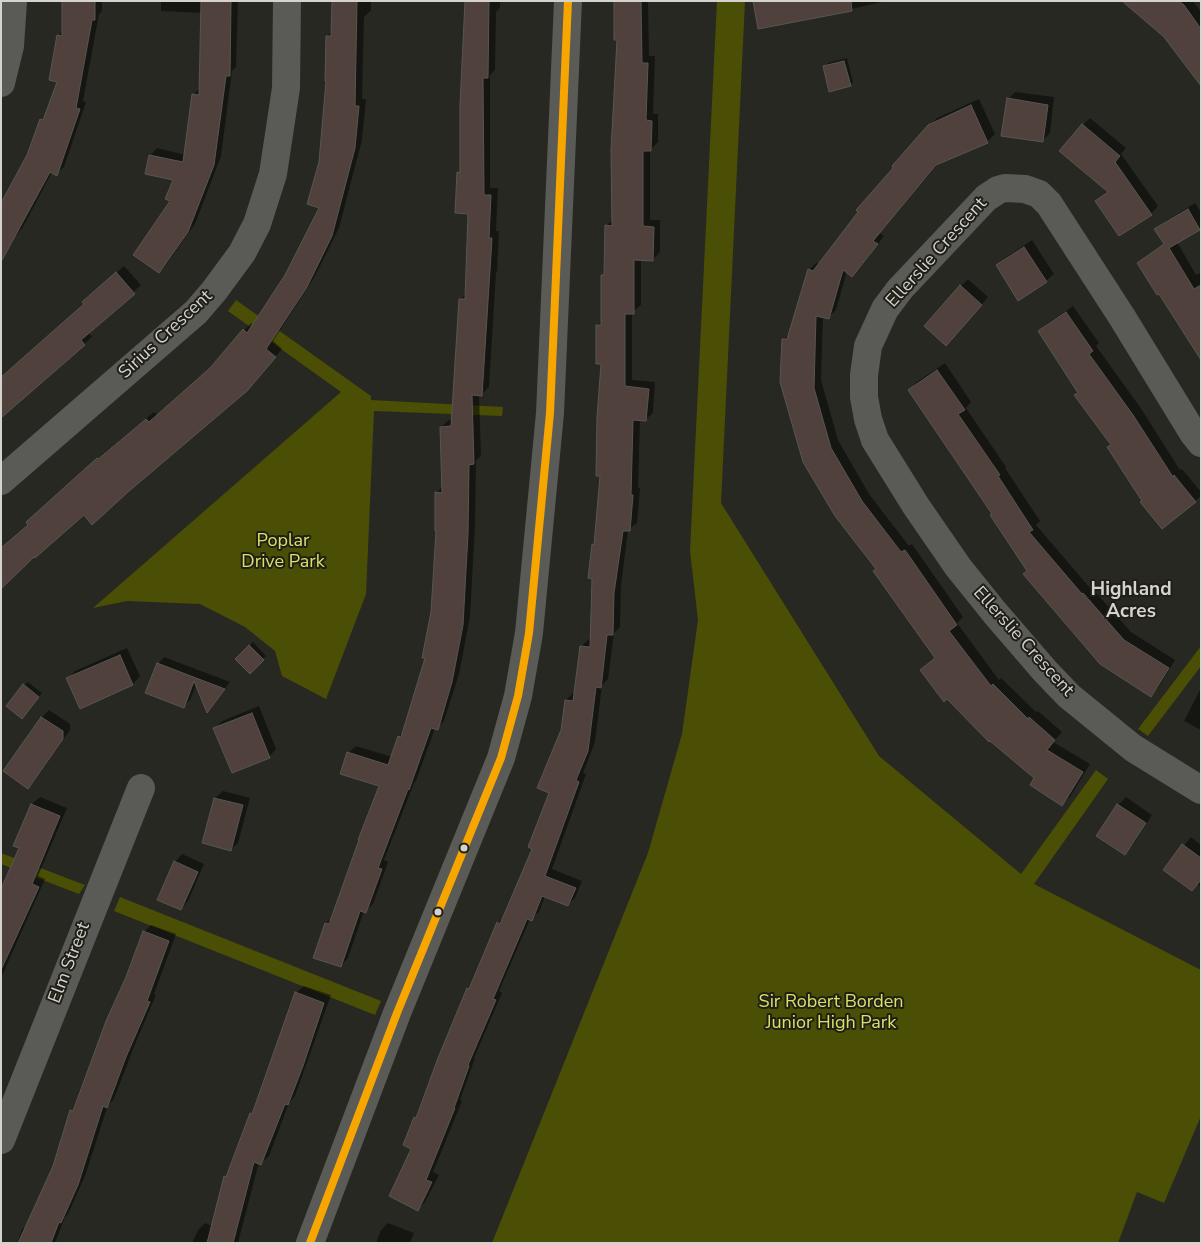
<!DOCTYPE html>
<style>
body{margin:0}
#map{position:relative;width:1202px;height:1244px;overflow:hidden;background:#282823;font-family:"Nunito Sans",sans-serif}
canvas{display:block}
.frame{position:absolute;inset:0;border:2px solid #d4d3ce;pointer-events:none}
</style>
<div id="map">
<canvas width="1202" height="1244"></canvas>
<div class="frame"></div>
</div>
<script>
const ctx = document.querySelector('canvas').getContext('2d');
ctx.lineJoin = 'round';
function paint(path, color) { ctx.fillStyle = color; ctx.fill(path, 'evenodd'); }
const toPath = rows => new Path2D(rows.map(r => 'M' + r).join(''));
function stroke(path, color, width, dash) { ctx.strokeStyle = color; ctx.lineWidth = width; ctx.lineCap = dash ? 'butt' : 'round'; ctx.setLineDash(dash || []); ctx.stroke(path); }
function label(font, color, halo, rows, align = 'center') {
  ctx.font = font + ' "Nunito Sans",sans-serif'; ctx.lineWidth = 4; ctx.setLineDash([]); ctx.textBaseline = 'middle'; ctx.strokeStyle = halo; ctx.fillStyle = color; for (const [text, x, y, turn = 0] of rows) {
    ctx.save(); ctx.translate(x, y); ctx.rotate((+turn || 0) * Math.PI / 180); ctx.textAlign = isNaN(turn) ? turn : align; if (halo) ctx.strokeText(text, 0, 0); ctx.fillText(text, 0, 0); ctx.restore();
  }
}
const green = toPath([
 [717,1,745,1,721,503,879,756,1021,874,1096,770,1108,779,1034,884,1201,970,1201,1116,1164,1203,1137,1192,1118,1243,492,1243,648,853,682,734,698,620,690,551],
 [236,300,371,396,371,400,503,407,502,416,374,411,366,594,326,699,282,676,275,651,245,627,200,604,127,601,93,608,341,392,228,311],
 [1201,646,1201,666,1148,736,1138,729],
 [1,853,85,885,79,894,1,864],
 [120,897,381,1001,375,1015,114,911]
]);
const shadow = toPath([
 [63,1,102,1,102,11,99,14,83,101,86,102,64,167,56,174,52,172,23,227,1,254,41,120,47,114,59,81,58,36,64,30],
 [161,1,238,1,236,67,232,71,221,156,195,224,166,265,159,272,174,179,150,156,157,148,186,155,193,95,200,88,202,13,161,11],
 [333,1,371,1,371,10,364,17,362,99,366,99,362,140,339,228,314,278,273,341,282,349,254,382,84,513,29,524,35,515,105,452,154,412,157,415,214,365,251,323,254,325,286,276,321,207,320,162,328,80,327,36,332,31],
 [466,1,500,1,500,8,496,12,495,70,490,75,490,188,498,188,496,231,499,231,497,271,496,273,489,387,481,395,479,394,481,456,476,460,475,526,470,617,459,674,444,721,437,728,435,728,416,781,414,783,384,860,388,862,373,904,366,911,364,911,348,958,341,966,326,923,333,917,380,785,348,753,356,746,392,757,399,736,403,732,426,657,432,612,437,530,436,493,443,486,441,427,449,420,452,420,460,300,466,294,469,213,459,173,461,170],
 [615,1,648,1,649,56,655,56,653,114,658,114,658,142,650,150,650,220,660,220,660,252,653,259,641,259,641,305,632,312,632,380,655,382,653,413,645,420,640,420,638,488,640,488,637,523,628,530,621,585,620,627,614,633,608,679,602,685,595,742,583,773,586,774,552,869,582,881,575,898,568,905,545,896,539,912,530,919,499,991,502,993,474,1058,475,1058,460,1100,462,1101,433,1172,439,1175,425,1202,418,1209,413,1148,404,1145,415,1117,419,1114,468,989,472,985,498,923,504,917,534,848,550,792,562,730,566,700,573,693,575,693,581,647,589,639,591,639,593,545,596,542,601,475,602,363,597,326,602,321,603,276,605,274,606,226,613,219,619,39],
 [754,1,885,1,848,10],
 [1132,1,1193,1,1201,12,1201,78,1165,36],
 [847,58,853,82,850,85,824,67,828,63],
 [1015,92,1054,97,1050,133,1042,141,1008,99],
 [979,99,995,134,987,142,938,164,880,233,884,236,860,268,852,275,847,271,836,310,828,318,823,316,821,380,838,440,869,494,909,546,912,544,963,617,957,623,999,680,1001,678,1036,712,1038,711,1062,732,1053,742,1090,764,1070,797,1062,804,922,670,936,657,877,569,783,340,791,332,809,270,816,263,820,264,929,126,937,118],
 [1090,118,1126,148,1121,154,1158,206,1151,214,1120,234,1096,201,1108,191,1083,125],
 [1195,203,1201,212,1201,227,1177,242,1196,275,1201,273,1201,353,1139,263,1146,256,1165,243,1156,230,1163,223],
 [1032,240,1054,274,1046,281,997,265,1005,258],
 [124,266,141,285,88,332,92,337,84,344,1,417,1,376,85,304,90,295],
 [968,279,988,297,954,337,961,286],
 [1073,306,1099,343,1096,346,1140,407,1180,470,1182,469,1201,492,1201,496,1195,501,1143,501,1108,447,1112,444,1040,331,1047,324],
 [945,363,971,402,966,408,1006,467,1005,468,1040,521,1036,525,1090,588,1091,587,1131,632,1175,660,1158,688,1150,695,1028,571,993,514,910,390,917,382],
 [253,642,266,656,250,672,237,659],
 [127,648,140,676,133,684,80,707,68,679,75,671],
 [164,657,230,682,208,710,197,683,190,700,184,706,158,664],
 [28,682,42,693,25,714,24,685],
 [1201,688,1201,730,1184,721],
 [259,706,276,749,269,757,215,728,222,721],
 [49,710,70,724,70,730,35,780,28,787,5,771,42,717],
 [223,791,250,798,238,843,230,850,204,842,215,798],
 [40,797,67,808,38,876,45,879,1,978,1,892,21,848,15,845,32,804],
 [1126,797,1152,815,1132,846,1124,853,1097,835,1118,805],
 [1191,837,1201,845,1201,886,1197,885,1192,890,1165,869],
 [182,854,204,864,188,901,181,909,175,862],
 [151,925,176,934,154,994,156,995,133,1049,114,1099,108,1105,85,1176,68,1214,65,1217,55,1243,17,1243,22,1229,28,1224,54,1166,72,1111,77,1106,144,932],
 [304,986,331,995,295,1096,289,1103,269,1156,261,1163,259,1162,238,1243,192,1243,198,1230,205,1223,212,1226,225,1177,228,1174,251,1114,255,1111,296,993],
 [388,1223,414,1233,410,1243,376,1243,381,1230]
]);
const building = toPath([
 [62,1,95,1,95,20,92,20,76,108,80,109,57,176,50,172,1,262,1,203,27,155,40,119,43,120,57,82,49,80,57,35,62,36,62,1],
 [201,1,231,1,230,76,226,76,214,165,188,232,159,273,133,255,170,201,165,199,173,180,145,174,149,155,183,162,192,94,199,95,201,1],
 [332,1,357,1,355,106,359,106,355,148,332,236,307,287,266,349,276,357,247,391,128,492,92,525,84,515,35,558,34,557,1,589,1,548,28,525,26,522,97,458,98,459,146,419,149,422,210,368,243,329,247,333,285,275,319,208,307,204,319,162,326,81,325,81,326,36,331,36,332,1],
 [465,1,489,1,488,78,483,78,484,195,491,195,489,238,492,238,482,396,472,395,474,464,469,465,468,534,463,625,452,682,438,730,431,728,409,790,408,789,378,868,382,869,366,913,360,911,341,967,313,958,325,923,329,924,359,840,358,840,379,786,340,774,347,752,388,765,398,736,401,737,425,658,422,658,431,612,436,531,435,531,435,492,442,493,440,427,451,426,459,299,465,299,468,214,455,213,457,172,460,173,460,105,465,1],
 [614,1,641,1,642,63,648,63,646,120,652,121,651,151,643,151,643,226,654,227,653,261,634,260,634,314,625,314,625,386,649,389,646,421,633,420,631,495,633,495,630,531,623,531,614,593,613,635,607,635,601,688,596,687,588,751,576,780,579,782,545,876,576,888,568,906,542,896,532,921,527,919,493,999,496,1000,468,1065,469,1066,454,1108,455,1108,426,1180,432,1182,418,1211,389,1196,411,1149,403,1145,414,1117,416,1118,438,1058,467,988,469,989,497,922,500,924,532,849,528,847,549,793,537,788,561,730,565,700,573,701,580,646,590,647,592,579,588,578,592,544,594,545,600,476,596,476,597,417,601,364,596,364,596,325,601,325,601,275,604,275,605,225,612,226,611,150,617,40,614,40,614,1],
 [753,1,851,1,852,11,758,29,753,1],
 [1122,1,1179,1,1184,5,1201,29,1201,86,1164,37,1122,1],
 [844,61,851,86,829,92,823,66,844,61],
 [1007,98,1048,105,1043,142,1001,136,1007,98],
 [971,105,988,143,936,165,873,241,878,244,852,277,843,270,829,319,816,316,814,388,831,448,862,501,901,552,905,550,957,625,949,631,991,686,993,684,1028,719,1029,717,1055,740,1047,750,1083,772,1062,806,1030,785,1034,778,990,741,989,742,947,699,944,702,920,670,935,658,873,571,876,569,835,516,803,462,780,382,782,339,787,339,808,269,813,271,858,212,856,210,893,168,892,166,928,125,971,105],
 [1082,124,1120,156,1115,162,1152,215,1119,236,1095,201,1108,192,1059,151,1082,124],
 [1188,209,1200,230,1169,248,1194,289,1201,285,1201,360,1159,294,1157,295,1137,263,1164,244,1154,229,1188,209],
 [1024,247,1047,282,1018,301,996,265,1024,247],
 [116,272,135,294,81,340,85,345,1,418,1,377,84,304,82,302,116,272],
 [960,285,982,305,946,346,924,326,960,285],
 [1066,312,1093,351,1089,354,1133,415,1173,477,1174,475,1196,502,1162,529,1140,502,1142,501,1107,447,1111,445,1074,395,1078,393,1038,331,1066,312],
 [937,370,965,410,958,414,1000,475,998,476,1033,530,1029,532,1082,594,1083,593,1124,640,1169,668,1151,697,1100,664,1023,574,1027,571,990,515,992,514,908,390,937,370],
 [249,645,264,660,250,674,235,659,249,645],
 [120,655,133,685,80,709,66,678,120,655],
 [157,663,196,678,225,689,207,713,194,681,184,708,145,693,157,663],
 [23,684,39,697,22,719,6,706,23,684],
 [252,713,270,758,232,773,213,728,252,713],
 [41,717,63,731,63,739,28,789,3,771,41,717],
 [214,798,243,805,231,851,202,843,214,798],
 [31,804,60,816,32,884,39,887,1,970,1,889,19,848,13,846,31,804],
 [1117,804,1146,823,1125,855,1096,836,1117,804],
 [1182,844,1201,858,1201,880,1192,891,1163,870,1182,844],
 [174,861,198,872,181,910,157,900,174,861],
 [143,931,169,941,147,1001,150,1002,126,1057,107,1108,103,1106,78,1185,61,1223,59,1222,51,1243,18,1243,53,1166,70,1110,73,1111,106,1021,126,977,143,931],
 [295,992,324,1003,303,1066,288,1105,285,1104,261,1165,254,1162,233,1243,207,1243,224,1176,226,1177,250,1113,252,1114,295,992]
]);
const street = toPath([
 [1,83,10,46,13,1],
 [1201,443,1193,433,1122,317,1049,204,1039,194,1025,189,1005,188,998,190,986,198,900,289,885,309,868,346,864,375,864,397,868,419,875,440,916,506,958,567,995,613,1045,671,1069,696,1133,748,1201,790],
 [1,481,196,312,214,291,242,253,257,224,273,174,286,88,287,1],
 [1,1140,141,788],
 [310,1243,397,1013,501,758,518,696,529,633,550,413,568,1]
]);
const bus1 = toPath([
 [310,1243,397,1013,501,758,518,696,529,633,550,413,568,1]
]);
const markers = [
 [464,848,4.5,"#d4d3ce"],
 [438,912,4.5,"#d4d3ce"]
];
const streetNames = [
 ["Ellerslie Crescent",937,253,-48],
 ["Sirius Crescent",166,335,-43],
 ["Ellerslie Crescent",1023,642,48],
 ["Elm Street",70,963,-69]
];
const parkNames = [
 ["Poplar",283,542],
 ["Drive Park",283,563],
 ["Sir Robert Borden",831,1003],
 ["Junior High Park",831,1024]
];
const neighbourhoodNames = [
 ["Highland",1131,590],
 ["Acres",1131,612]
];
paint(green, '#4b4e05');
paint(shadow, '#0007');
paint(building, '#50413c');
stroke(building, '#575653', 1);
stroke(street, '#5a5a56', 28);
stroke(bus1, '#f7a600', 8);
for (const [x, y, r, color] of markers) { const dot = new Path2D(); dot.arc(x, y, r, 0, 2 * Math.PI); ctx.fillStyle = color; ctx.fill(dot); stroke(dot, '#201f17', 2); }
label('18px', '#d4d3ce', '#201f17', streetNames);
label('18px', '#dbe165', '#201f17', parkNames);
label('bold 19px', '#d4d3ce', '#201f17', neighbourhoodNames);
</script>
